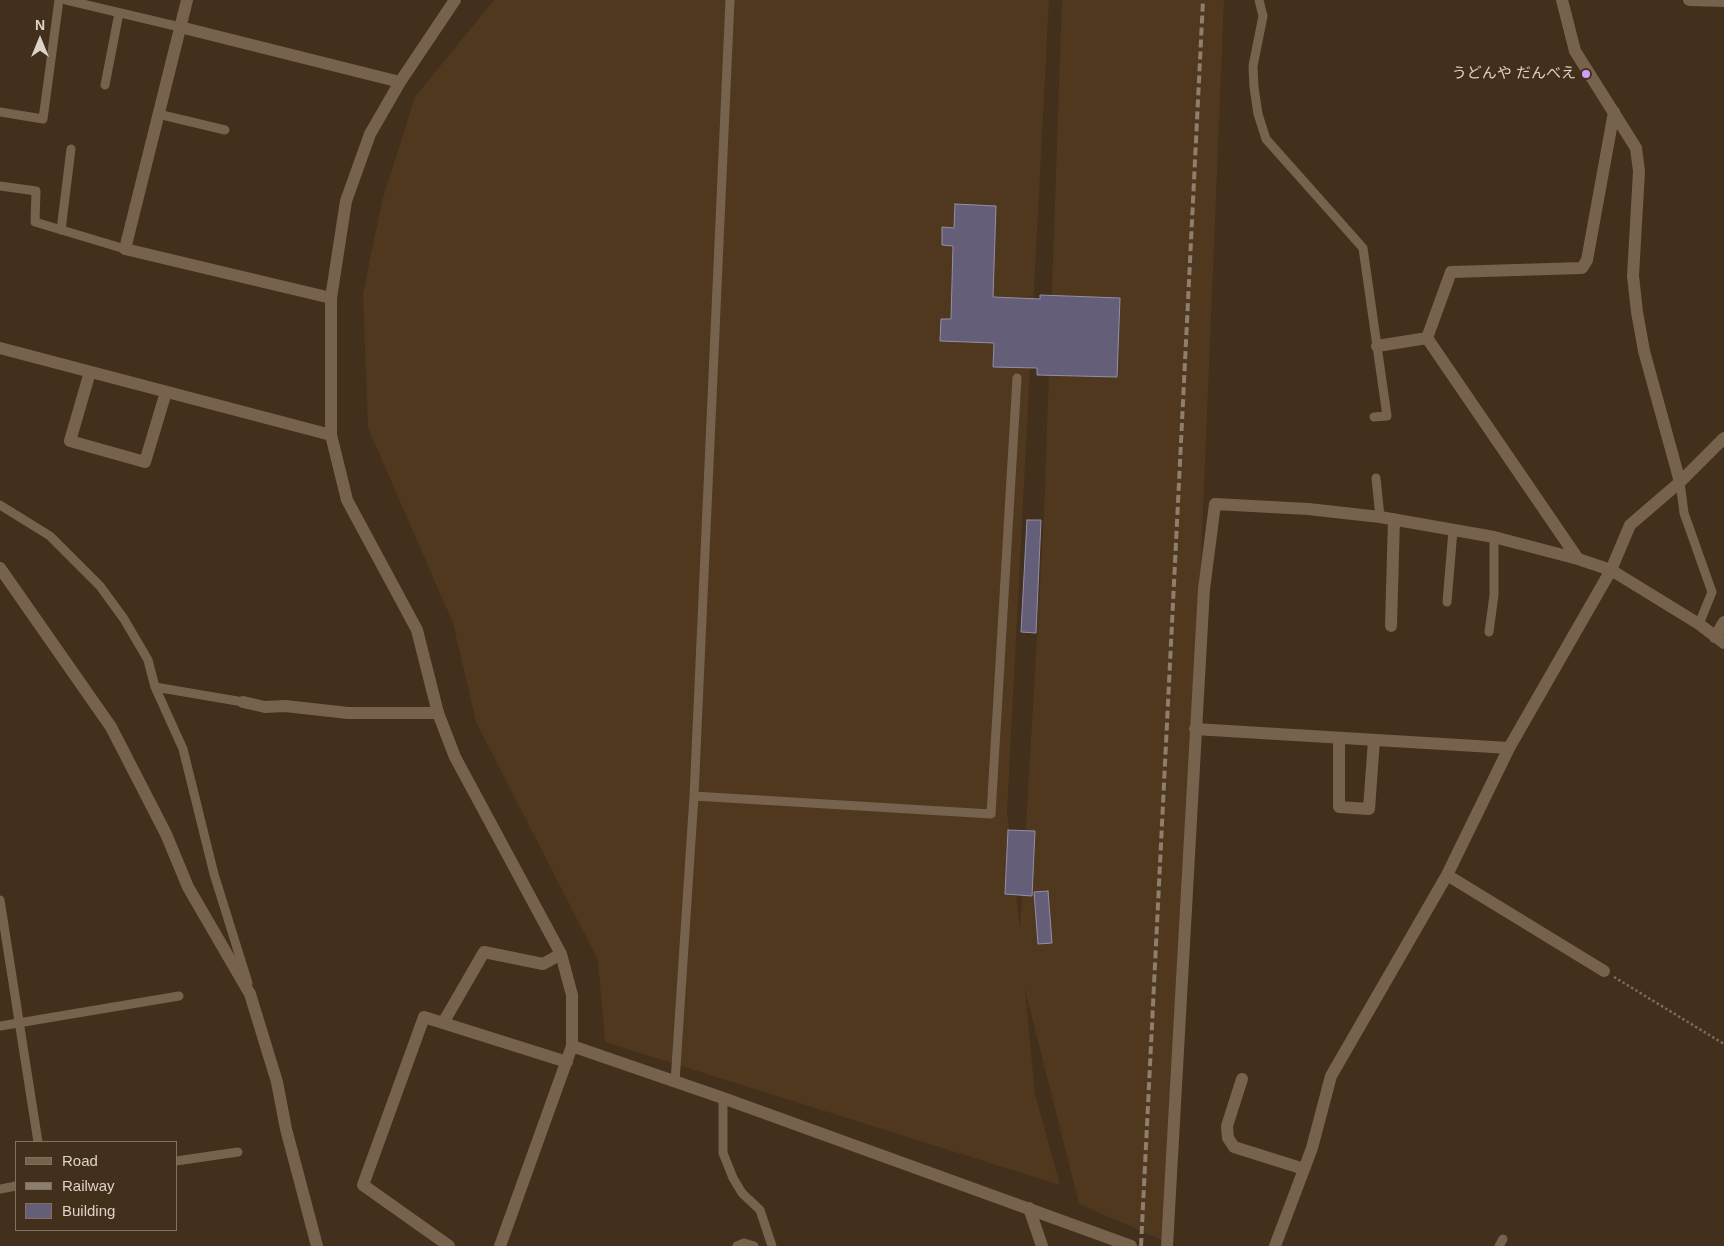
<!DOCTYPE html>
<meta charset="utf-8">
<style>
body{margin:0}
#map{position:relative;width:1724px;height:1246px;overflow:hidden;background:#422f1c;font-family:Arial,sans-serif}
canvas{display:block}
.legend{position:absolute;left:15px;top:1141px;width:162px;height:90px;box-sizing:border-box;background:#422f1c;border:1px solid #817160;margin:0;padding:6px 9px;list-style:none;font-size:15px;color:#dfd3c7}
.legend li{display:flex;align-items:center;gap:10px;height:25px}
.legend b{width:25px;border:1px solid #817160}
.north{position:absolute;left:15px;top:15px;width:50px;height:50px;-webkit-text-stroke:4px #422f1c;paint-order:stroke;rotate:0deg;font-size:14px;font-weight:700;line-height:20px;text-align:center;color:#dfd3c7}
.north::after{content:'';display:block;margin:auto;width:18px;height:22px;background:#dfd3c7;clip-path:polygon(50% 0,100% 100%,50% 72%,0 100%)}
</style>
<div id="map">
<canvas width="1724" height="1246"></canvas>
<ul class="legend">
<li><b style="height:6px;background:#77624d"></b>Road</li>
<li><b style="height:6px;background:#8d7e6e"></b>Railway</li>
<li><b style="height:14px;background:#645e78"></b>Building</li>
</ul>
<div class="north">N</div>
</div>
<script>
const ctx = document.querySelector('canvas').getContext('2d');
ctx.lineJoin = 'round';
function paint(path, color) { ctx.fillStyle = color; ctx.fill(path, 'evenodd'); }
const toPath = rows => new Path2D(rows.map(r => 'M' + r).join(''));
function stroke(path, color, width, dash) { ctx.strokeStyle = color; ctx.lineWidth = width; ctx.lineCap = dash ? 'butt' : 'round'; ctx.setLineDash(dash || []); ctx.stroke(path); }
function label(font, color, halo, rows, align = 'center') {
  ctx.font = font + ' Arial,"Noto Sans JP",sans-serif'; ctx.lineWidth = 4; ctx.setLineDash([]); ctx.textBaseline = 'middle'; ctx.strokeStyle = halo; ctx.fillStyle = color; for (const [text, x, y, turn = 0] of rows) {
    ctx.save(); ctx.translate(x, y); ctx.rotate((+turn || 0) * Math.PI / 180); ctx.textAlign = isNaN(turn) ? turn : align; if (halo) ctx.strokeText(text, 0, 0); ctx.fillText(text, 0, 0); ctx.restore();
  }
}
const built = toPath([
 [494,0,1049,0,1007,812,1020,930,1044,515,1062,0,1224,0,1173,1245,1079,1204,1025,989,1035,1094,1060,1185,605,1042,598,960,476,722,453,623,368,428,363,294,382,201,415,97]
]);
const building = toPath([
 [955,204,996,206,993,297,1040,299,1040,295,1120,298,1117,377,1037,375,1037,368,993,367,994,343,940,341,941,319,951,319,953,246,942,245,942,227,954,228,955,204],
 [1027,520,1041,520,1036,633,1021,632,1027,520],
 [1008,830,1035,831,1032,896,1005,894,1008,830],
 [1048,891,1052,943,1038,944,1034,892,1048,891]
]);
const path = toPath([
 [1614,977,1724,1044]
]);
const service = toPath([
 [66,0,180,27],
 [1259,0,1263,16,1253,66,1254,87,1258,114,1266,139,1363,248,1387,416,1374,417],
 [105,85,119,13],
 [0,112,43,119,59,0],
 [158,114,225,130],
 [0,186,36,191,35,222,125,249],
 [61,230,71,149],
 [1376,478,1380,517],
 [1680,482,1684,513,1712,592,1699,624],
 [0,505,50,536,100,586,124,619,148,660,155,687,183,749,214,874,248,983],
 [1447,602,1453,530],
 [1489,632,1494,595,1494,537],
 [155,687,243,702],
 [694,796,991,814,1017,378],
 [0,900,38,1142],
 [0,1026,179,996],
 [675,1082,694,796,730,0],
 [723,1098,723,1153,733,1178,742,1193,760,1210,772,1246],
 [176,1161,238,1152],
 [0,1189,16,1186],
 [737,1246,744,1243,754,1246],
 [1499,1246,1503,1239]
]);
const minor = toPath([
 [187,0,125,249,331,298],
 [1562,0,1575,51,1636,148,1639,171,1633,276,1637,312,1644,351,1680,482],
 [1689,0,1724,1],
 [180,27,400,82],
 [1427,338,1578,559],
 [1377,346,1427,338,1451,272,1582,268,1587,260,1614,112],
 [90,372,70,441,145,462,166,392],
 [0,568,111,727,166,834,188,887,250,994,277,1082,286,1129,317,1246],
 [1391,626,1394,519],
 [1715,637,1724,622],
 [243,702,265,707,285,706,348,713,438,713],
 [1195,729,1509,748],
 [1339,738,1339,807,1369,809,1374,740],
 [1447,875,1604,971],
 [443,1023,484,952,543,964,561,954],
 [1242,1079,1227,1126,1228,1138,1234,1147,1304,1169],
 [1029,1208,1042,1246],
 [449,1246,363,1185,424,1017,567,1062],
 [1167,1246,1204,589,1215,504,1308,509,1380,517,1494,537,1578,559,1611,570,1699,624,1724,643],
 [1275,1246,1312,1148,1331,1076,1447,875,1509,748,1611,570]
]);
const tertiary = toPath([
 [455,0,400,82,370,134,346,201,331,298,331,435,347,500,417,630,438,713,455,757,561,954,572,995,572,1046,500,1246],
 [0,348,331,435],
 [1611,570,1630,525,1680,482,1724,438],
 [572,1046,723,1098,1131,1246]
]);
const rail = toPath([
 [1141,1246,1203,0]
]);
const markers = [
 [1586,74,5,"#d29dfd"]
];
const poiNames = [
 ["うどんや だんべえ",1576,74]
];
paint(built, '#50381f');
paint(building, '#645e78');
stroke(building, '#948eaa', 1);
stroke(path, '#7d6c5c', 2.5, [2.5, 2.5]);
stroke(service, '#77624d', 9);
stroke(minor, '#77624d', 12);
stroke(tertiary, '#77624d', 12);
stroke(rail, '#8d7e6e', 4, [8, 4]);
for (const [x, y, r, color] of markers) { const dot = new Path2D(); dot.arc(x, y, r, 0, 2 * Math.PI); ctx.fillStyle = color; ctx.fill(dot); stroke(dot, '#422f1c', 2); }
label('15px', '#dfd3c7', '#422f1c', poiNames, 'right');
</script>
